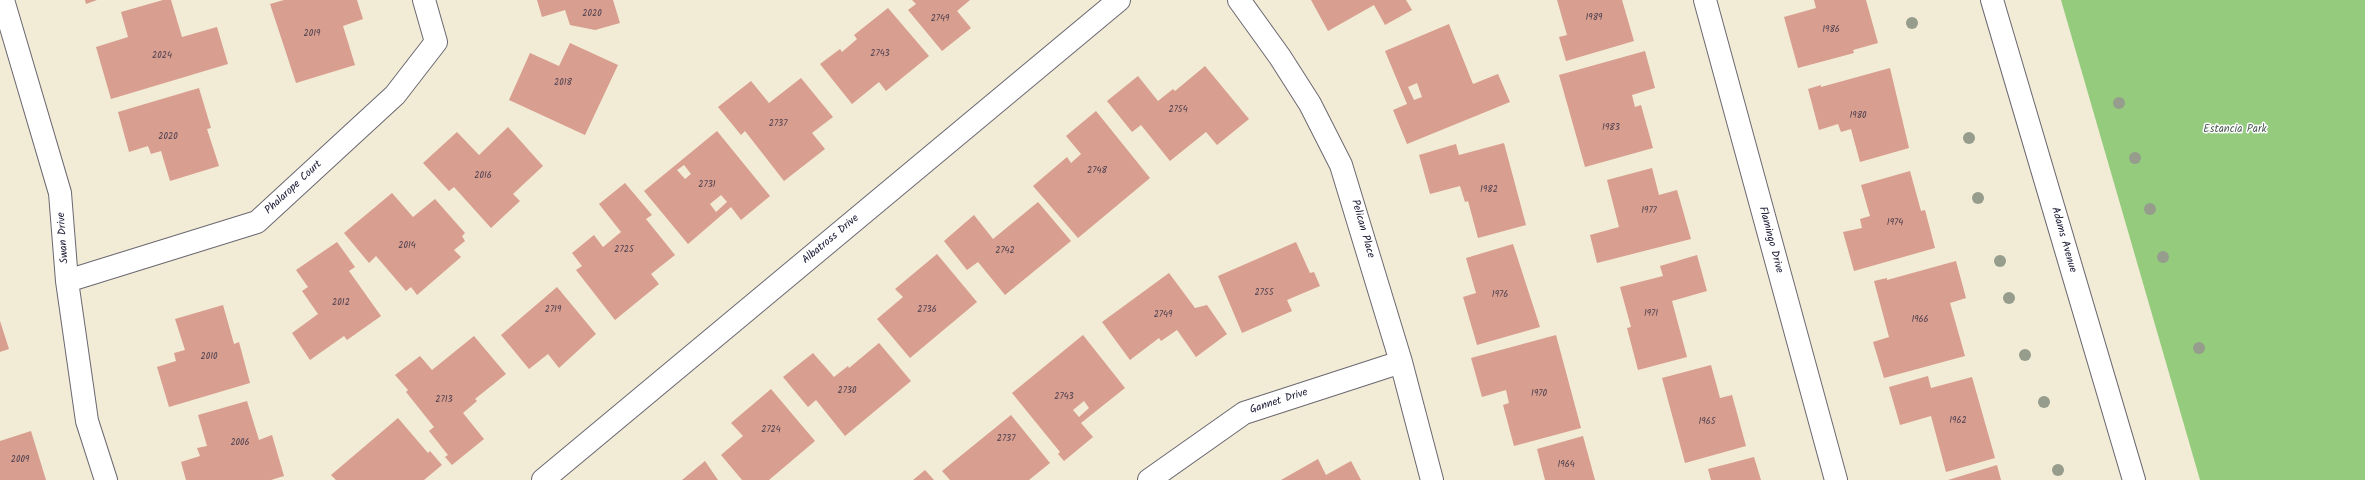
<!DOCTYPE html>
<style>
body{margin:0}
canvas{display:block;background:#f2ebd5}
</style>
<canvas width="2365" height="480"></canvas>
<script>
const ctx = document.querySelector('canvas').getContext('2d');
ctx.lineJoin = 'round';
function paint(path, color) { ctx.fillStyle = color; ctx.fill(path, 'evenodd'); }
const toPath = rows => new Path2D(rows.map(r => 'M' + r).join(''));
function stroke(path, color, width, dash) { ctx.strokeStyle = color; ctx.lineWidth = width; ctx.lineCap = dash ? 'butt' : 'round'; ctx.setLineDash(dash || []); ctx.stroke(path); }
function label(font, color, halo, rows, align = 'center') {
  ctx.font = font + ' Kalam,sans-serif'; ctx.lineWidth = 3; ctx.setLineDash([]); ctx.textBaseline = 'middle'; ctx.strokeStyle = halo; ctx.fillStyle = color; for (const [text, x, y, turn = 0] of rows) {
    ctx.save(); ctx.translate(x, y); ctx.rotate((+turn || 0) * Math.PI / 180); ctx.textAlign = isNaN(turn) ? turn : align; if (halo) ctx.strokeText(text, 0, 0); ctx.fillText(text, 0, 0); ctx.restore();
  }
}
const green = toPath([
 [2061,0,2365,0,2365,480,2200,480]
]);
const building = toPath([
 [85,0,97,0,86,4],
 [163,0,171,0,182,37,217,27,228,64,111,99,96,47,128,37,121,12],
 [284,0,357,0,363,19,343,26,355,65,296,83,270,4],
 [537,0,613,0,620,23,595,30,570,25,565,10,542,17],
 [912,0,970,0,957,11,971,28,942,51,908,10,916,4],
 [1311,0,1406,0,1412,10,1385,25,1374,5,1328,31],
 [1557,0,1622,0,1634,41,1566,61,1559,37,1567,35],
 [1814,0,1866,0,1878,43,1853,50,1854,53,1798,68,1784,17,1816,8],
 [888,8,929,56,886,91,879,82,852,104,820,64,840,49,842,52,857,39,854,35],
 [1449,24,1473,84,1498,74,1510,102,1407,144,1393,110,1407,104,1385,51],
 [1417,83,1422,97,1414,100,1408,87],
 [570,43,618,65,585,135,509,100,530,53,559,66],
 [1645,51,1655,88,1632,95,1635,107,1641,105,1653,148,1585,167,1559,75],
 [1205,66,1249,119,1217,145,1206,132,1170,161,1141,125,1132,132,1107,101,1138,76,1158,101,1173,89,1175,91],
 [1890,68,1909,148,1860,162,1851,129,1841,132,1838,124,1819,130,1808,89,1821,85,1821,87],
 [801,78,833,117,812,133,825,149,784,181,745,131,741,135,718,107,751,81,769,103],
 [199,88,211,128,207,129,219,166,170,181,161,151,151,154,148,146,129,152,118,112],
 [1096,111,1150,178,1078,238,1033,186,1067,157,1071,163,1081,154,1066,136],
 [508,127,543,166,513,194,520,201,491,228,454,187,449,191,423,163,457,132,479,155],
 [717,131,770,196,741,220,731,207,688,244,644,191],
 [684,165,691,174,685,179,677,170],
 [721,195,727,202,716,212,710,204],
 [1504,143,1526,225,1478,238,1468,201,1465,202,1460,186,1430,194,1419,155,1456,144,1459,155],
 [1652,168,1659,195,1677,190,1691,239,1597,263,1590,235,1619,227,1607,180],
 [1910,171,1921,211,1925,210,1935,248,1854,271,1843,232,1862,228,1860,219,1870,216,1861,185],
 [625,183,652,215,646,219,675,255,651,274,659,284,615,320,576,270,582,266,572,253,594,235,603,247,621,232,599,204],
 [392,193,413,217,435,199,465,233,462,236,465,241,454,250,461,257,417,295,411,287,406,291,376,256,369,263,344,233],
 [1038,202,1071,241,1005,295,978,262,967,270,944,241,974,215,993,239],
 [337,242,355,267,349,271,381,316,347,340,344,336,310,360,292,333,318,314,302,291,308,287,296,270],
 [1296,242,1310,273,1314,272,1320,286,1287,300,1292,311,1242,333,1218,276],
 [1513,244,1540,327,1477,345,1463,297,1476,293,1466,258],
 [937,254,977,302,910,358,877,319,903,297,895,289],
 [1697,255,1707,291,1672,301,1687,357,1638,370,1627,328,1631,327,1620,287,1663,276,1660,266],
 [1956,261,1966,298,1950,303,1965,356,1884,378,1873,342,1889,337,1874,281,1887,278,1887,280],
 [1169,273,1195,308,1207,305,1227,334,1196,357,1177,330,1161,341,1159,338,1130,360,1102,322],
 [557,287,596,334,559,368,548,354,529,369,501,335],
 [223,305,234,344,239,342,250,383,169,407,157,367,176,361,174,353,185,350,175,319],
 [0,321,9,349,0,352],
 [1083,335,1125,388,1081,423,1093,437,1064,461,1058,454,1060,452,1012,393],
 [1084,401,1089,408,1079,417,1073,410],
 [1556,335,1581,428,1514,446,1503,405,1509,403,1506,390,1482,397,1471,358],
 [474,336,506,374,475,399,477,401,463,413,484,439,452,465,445,457,448,455,429,431,434,427,406,392,408,390,395,375,420,356,432,370],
 [879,343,911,381,845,436,816,400,808,407,783,377,813,353,834,377,848,366,849,368],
 [1711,365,1720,398,1732,395,1746,446,1685,463,1662,378],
 [1928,376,1931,388,1972,377,1995,458,1946,472,1931,416,1900,425,1889,387],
 [771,389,815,441,769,480,742,480,721,455,743,436,731,423],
 [247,401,259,440,272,435,284,476,271,480,186,480,181,462,200,456,197,448,207,446,198,415],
 [1011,415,1050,463,1029,480,950,480,942,471],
 [398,418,428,453,430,451,442,465,424,480,336,480,331,475],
 [31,431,46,480,0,480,0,441],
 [1583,436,1595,480,1545,480,1537,449],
 [1754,457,1761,480,1711,480,1708,469],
 [1318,459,1326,475,1351,461,1361,480,1281,480],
 [705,461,718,480,682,480],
 [1997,465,2001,480,1948,480],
 [925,470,934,480,913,480]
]);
const minor = toPath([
 [3,0,60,193,67,281,87,421,106,480],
 [1239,0,1280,57,1310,104,1341,165,1401,362,1432,480],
 [1705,0,1836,480],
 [67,281,257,222,395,95,436,42,424,0],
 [543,480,1119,0],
 [1149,480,1244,413,1401,362]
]);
const primary = toPath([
 [1992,0,2134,480]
]);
const trees = [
 [1912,23],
 [2119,103],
 [1969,138],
 [2135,158],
 [1978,198],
 [2150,209],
 [2163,257],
 [2000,261],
 [2009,298],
 [2199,348],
 [2025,355],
 [2044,402],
 [2058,470]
];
const numberNames = [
 ["2020",592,14],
 ["1989",1594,18],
 ["2749",940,19],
 ["1986",1831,30],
 ["2019",312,34],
 ["2743",880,54],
 ["2024",162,56],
 ["2018",563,83],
 ["2754",1178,110],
 ["1980",1858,116],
 ["2737",778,124],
 ["1983",1611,128],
 ["2020",168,137],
 ["2748",1097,171],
 ["2016",483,176],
 ["2731",707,185],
 ["1982",1489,190],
 ["1977",1649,211],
 ["1974",1895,223],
 ["2014",407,246],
 ["2725",624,250],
 ["2742",1005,251],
 ["2755",1264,293],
 ["1976",1500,295],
 ["2012",341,303],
 ["2719",553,310],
 ["2736",927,310],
 ["1971",1651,314],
 ["2749",1163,315],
 ["1966",1920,320],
 ["2010",209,357],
 ["2730",847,391],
 ["1970",1539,394],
 ["2743",1064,397],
 ["2713",444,400],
 ["1962",1958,421],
 ["1965",1707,422],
 ["2724",771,430],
 ["2737",1006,439],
 ["2006",240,443],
 ["2009",20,460],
 ["1964",1566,465]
];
const parkNames = [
 ["Estancia Park",2235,130]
];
const streetNames = [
 ["Phalarope Court",294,188,-43],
 ["Pelican Place",1362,229,74],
 ["Swan Drive",64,238,-94],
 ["Albatross Drive",831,240,-40],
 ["Flamingo Drive",1770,240,75],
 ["Adams Avenue",2063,240,74],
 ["Gannet Drive",1279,402,-18]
];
paint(green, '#94cb7d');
paint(building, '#d89e8f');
stroke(minor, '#6b6871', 24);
stroke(primary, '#6b6871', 24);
stroke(minor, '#fff', 22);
stroke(primary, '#fff', 22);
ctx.fillStyle = '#969d8d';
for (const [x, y] of trees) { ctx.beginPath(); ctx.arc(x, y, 6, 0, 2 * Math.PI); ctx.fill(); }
label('9px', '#504150', null, numberNames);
label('11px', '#4a5d52', '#fff', parkNames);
label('11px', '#22223b', '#fff', streetNames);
</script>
